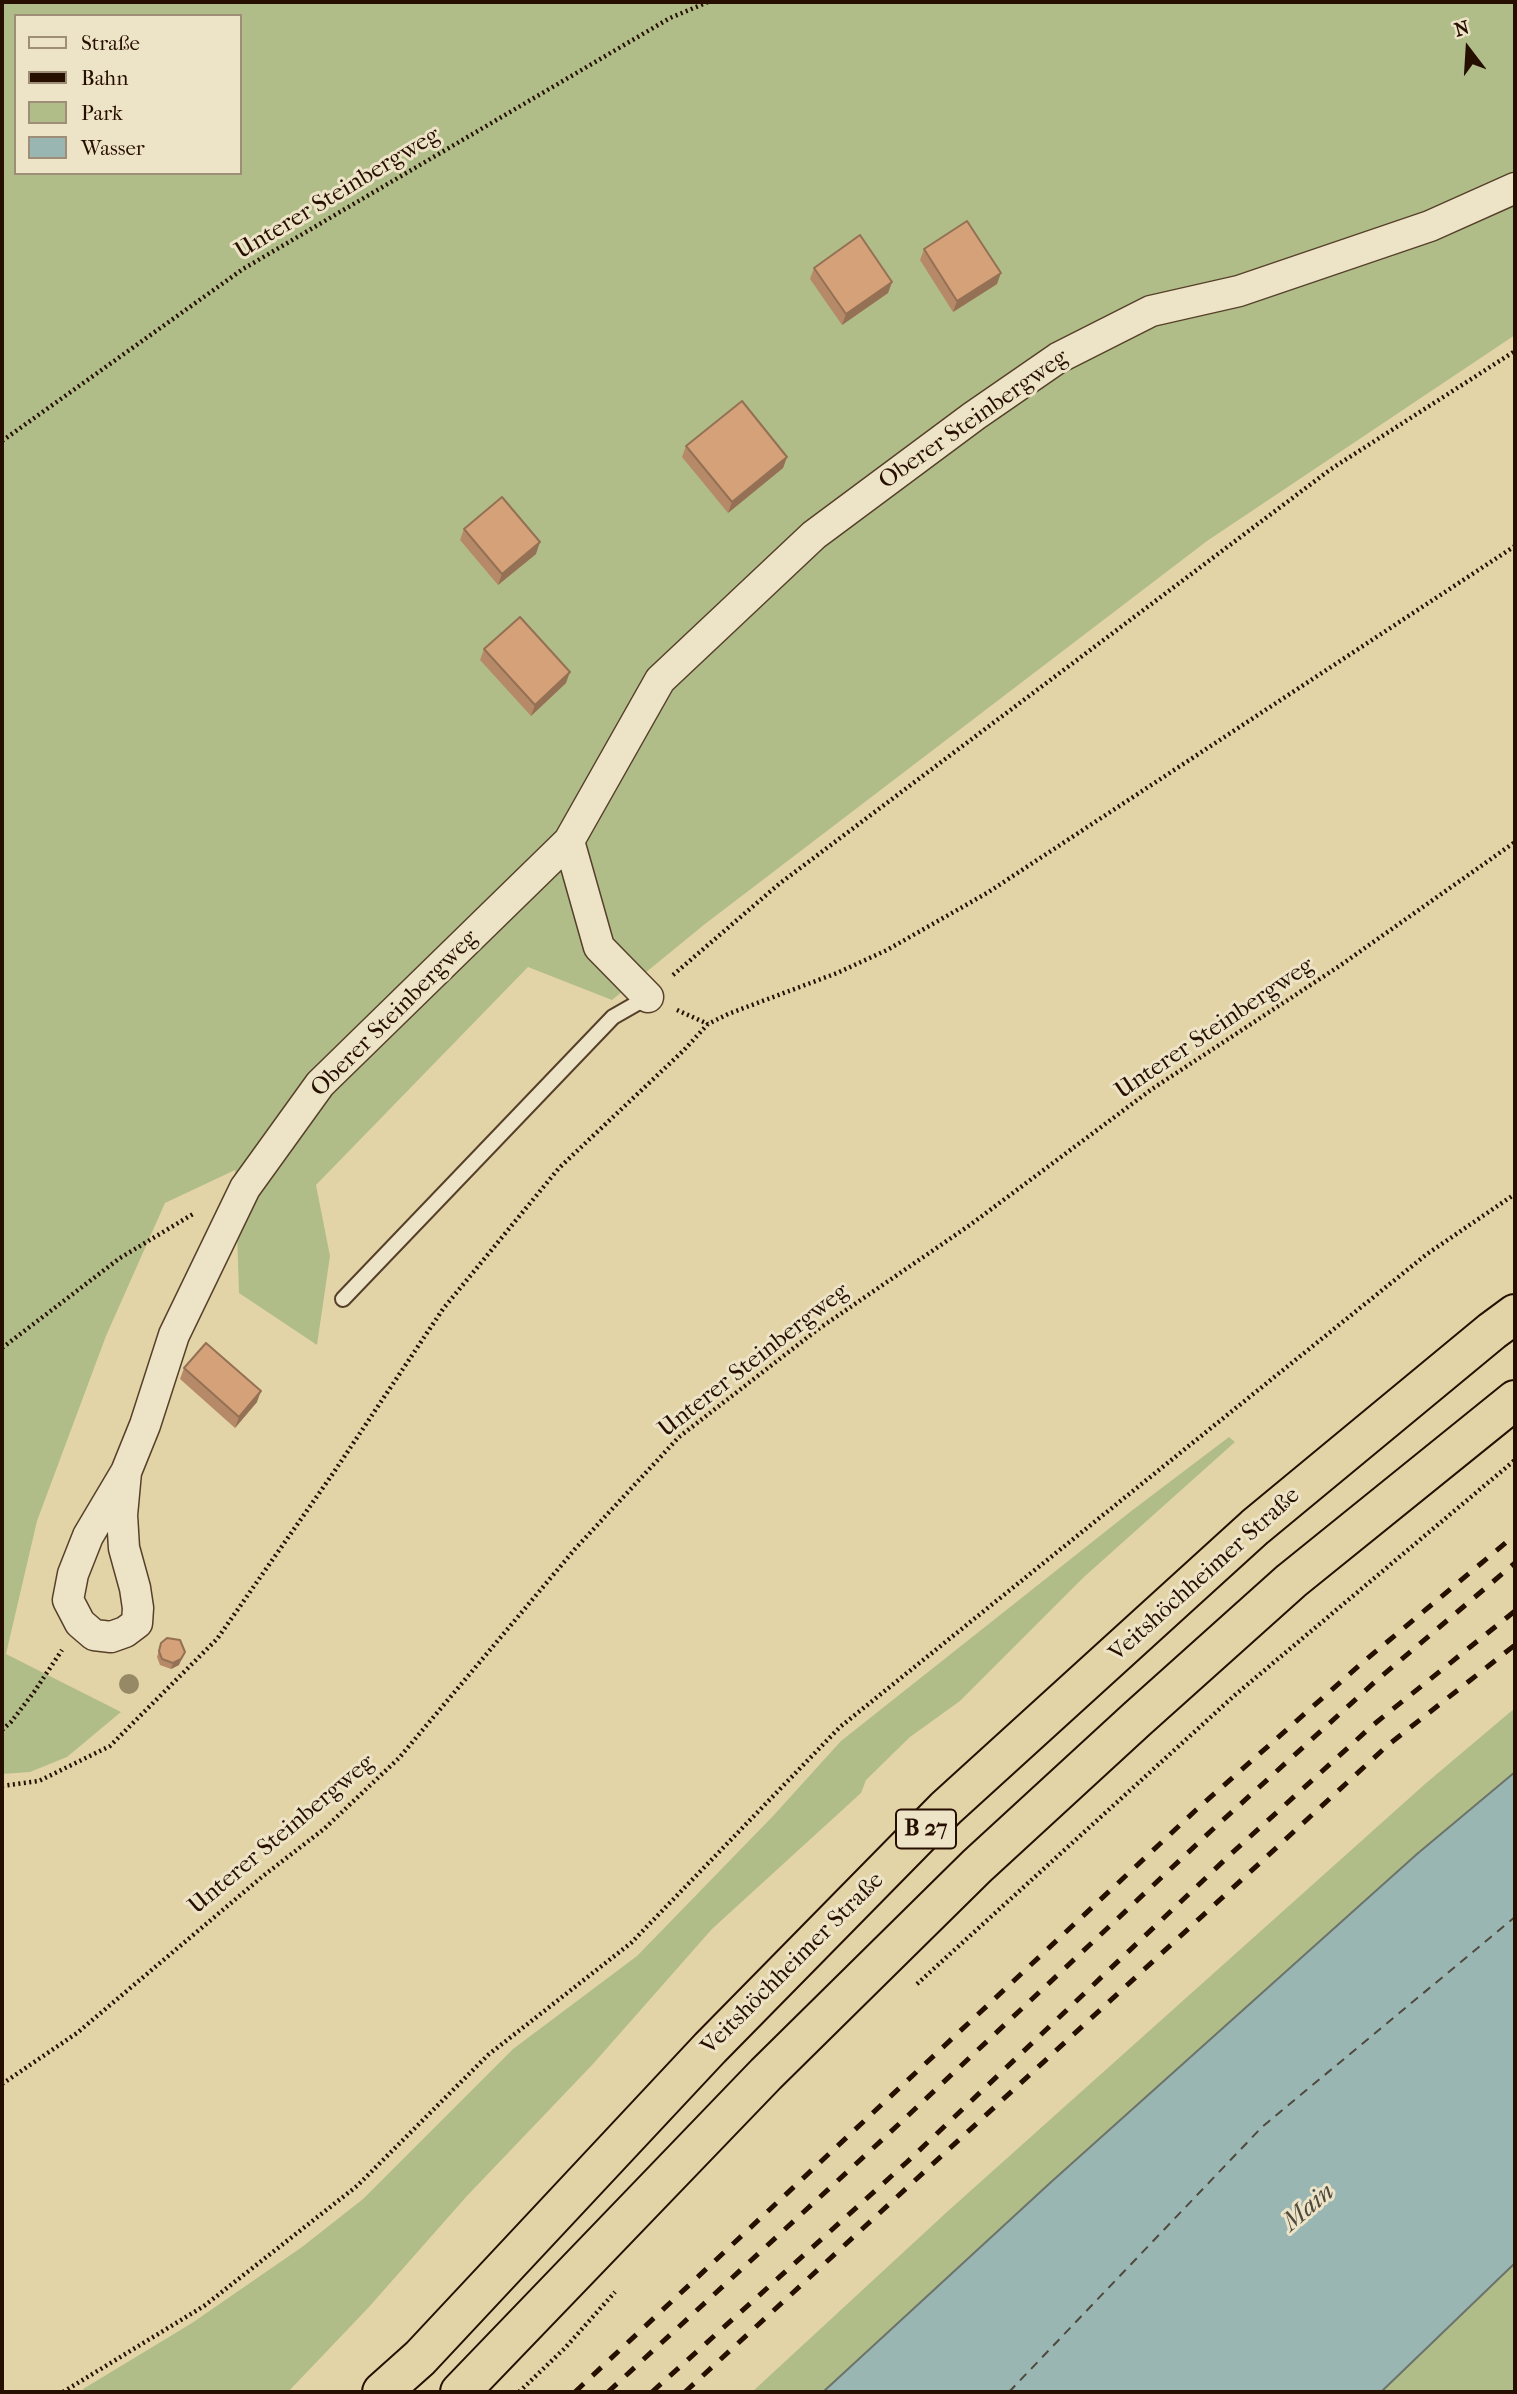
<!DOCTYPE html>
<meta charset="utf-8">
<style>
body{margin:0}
#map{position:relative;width:1517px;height:2394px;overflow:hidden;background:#e3d4a7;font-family:"IM FELL French Canon",serif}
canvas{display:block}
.frame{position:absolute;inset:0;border:4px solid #270f00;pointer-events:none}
.legend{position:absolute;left:14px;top:14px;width:228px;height:161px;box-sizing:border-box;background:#ede3c6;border:2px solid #9e8e77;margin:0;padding:9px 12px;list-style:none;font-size:21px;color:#270f00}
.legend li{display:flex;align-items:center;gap:14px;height:35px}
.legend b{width:35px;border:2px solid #9e8e77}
.north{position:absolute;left:1433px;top:14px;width:70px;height:70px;-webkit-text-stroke:5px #ede3c6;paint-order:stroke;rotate:343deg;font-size:19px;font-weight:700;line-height:28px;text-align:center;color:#270f00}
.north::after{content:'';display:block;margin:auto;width:24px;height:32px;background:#270f00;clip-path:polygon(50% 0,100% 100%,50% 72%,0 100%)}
</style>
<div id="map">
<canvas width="1517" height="2394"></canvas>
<div class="frame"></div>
<ul class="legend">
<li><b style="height:9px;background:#ede3c6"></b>Straße</li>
<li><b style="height:9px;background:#270f00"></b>Bahn</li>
<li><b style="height:19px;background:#b1bd89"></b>Park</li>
<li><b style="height:19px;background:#99b6b2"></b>Wasser</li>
</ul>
<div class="north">N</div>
</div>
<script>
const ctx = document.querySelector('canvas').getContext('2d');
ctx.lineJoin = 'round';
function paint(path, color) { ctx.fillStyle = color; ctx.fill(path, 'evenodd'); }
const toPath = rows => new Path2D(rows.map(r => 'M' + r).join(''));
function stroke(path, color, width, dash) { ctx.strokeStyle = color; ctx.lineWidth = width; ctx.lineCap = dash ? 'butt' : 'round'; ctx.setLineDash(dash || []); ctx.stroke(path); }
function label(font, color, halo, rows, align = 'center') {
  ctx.font = font + ' "IM FELL French Canon",serif'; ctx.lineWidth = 6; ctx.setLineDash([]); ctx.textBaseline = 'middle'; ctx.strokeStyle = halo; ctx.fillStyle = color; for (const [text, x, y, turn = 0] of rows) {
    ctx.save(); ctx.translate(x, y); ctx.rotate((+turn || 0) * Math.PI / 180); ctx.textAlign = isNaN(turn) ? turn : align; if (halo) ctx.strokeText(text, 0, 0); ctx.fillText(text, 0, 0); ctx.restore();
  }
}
const green = toPath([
 [2,2,1515,2,1515,335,1207,541,705,924,612,1000,528,967,316,1185,330,1256,317,1345,239,1293,235,1170,165,1203,106,1336,37,1521,6,1654,121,1712,67,1757,30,1772,2,1774],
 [16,16,240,16,240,173,16,173],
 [1229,1437,1235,1442,1084,1577,960,1701,910,1737,866,1780,861,1793,712,1929,593,2064,466,2197,369,2307,288,2392,85,2392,83,2389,192,2323,302,2247,363,2199,513,2049,637,1956,773,1816,841,1741,1130,1512],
 [1515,1708,1515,1772,1417,1854,1050,2183,823,2392,752,2392,948,2211,1425,1784],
 [1515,2263,1515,2392,1381,2392]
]);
const water = toPath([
 [1515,1772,1515,2263,1381,2392,823,2392,1050,2183,1417,1854,1515,1772]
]);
const ferry = toPath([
 [1009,2392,1262,2127,1515,1917]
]);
const path = toPath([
 [2,441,243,269,670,18,708,2],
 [673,975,779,884,1331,469,1515,351],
 [677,1010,708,1024],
 [2,1348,120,1258,193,1214],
 [2,1730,11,1722,34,1692,62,1650],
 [2,1786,39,1781,110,1746,217,1639,334,1472,443,1309,559,1168,683,1051,708,1024,728,1014,837,973,887,950,987,893,1515,546],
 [917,1984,1235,1695,1515,1460],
 [2,2084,77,2033,263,1876,324,1829,399,1758,575,1549,679,1437,817,1330,970,1225,1152,1089,1338,967,1515,842],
 [63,2392,204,2306,357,2186,488,2055,631,1943,840,1727,1427,1254,1515,1194],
 [519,2392,565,2348,615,2292]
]);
const lane = toPath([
 [343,1299,613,1017,648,997]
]);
const street = toPath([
 [569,841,599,947,648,997],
 [126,1472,122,1515,124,1548,135,1588,138,1608,137,1623,125,1632,111,1637,94,1635,80,1623,68,1600,73,1574,88,1536,126,1472,145,1425,174,1335,245,1188,320,1084,569,841,660,680,814,535,974,416,1058,358,1151,311,1239,291,1430,226,1515,188]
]);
const highway = toPath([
 [382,2392,420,2358,710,2048,946,1808,1255,1527,1492,1331,1515,1314],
 [460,2392,766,2074,977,1866,1137,1719,1291,1581,1515,1400]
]);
const rail = toPath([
 [575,2392,1196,1810,1362,1663,1515,1535],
 [608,2392,883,2139,1212,1830,1377,1680,1515,1563],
 [652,2392,907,2162,1232,1853,1373,1725,1515,1611],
 [685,2392,1388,1745,1515,1645]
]);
const trees = [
 [129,1684]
];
const wall = toPath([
 [924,249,997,284,953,312,920,260],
 [814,268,892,282,888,293,842,325,810,279],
 [686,446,787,457,783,468,728,513,682,457],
 [464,529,536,554,498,585,460,540],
 [484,649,566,683,531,716,480,660],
 [184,1368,257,1402,235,1428,180,1379],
 [161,1643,179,1665,171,1669,160,1665,157,1657]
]);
const shadedWall = toPath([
 [1001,273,997,284,953,312,957,301],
 [892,282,888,293,842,325,846,314],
 [787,457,783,468,728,513,732,502],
 [540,542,536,554,498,585,502,574],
 [570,672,566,683,531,716,535,705],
 [261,1391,257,1402,235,1428,239,1417],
 [185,1652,179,1665,171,1669,173,1663]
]);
const building = toPath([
 [967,221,1001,273,957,301,924,249,967,221],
 [860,235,892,282,846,314,814,268,860,235],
 [742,401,787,457,732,502,686,446,742,401],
 [502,497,540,542,502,574,464,529,502,497],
 [520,617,570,672,535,705,484,649,520,617],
 [206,1343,261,1391,239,1417,184,1368,206,1343],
 [167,1638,180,1640,185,1652,181,1659,173,1663,162,1659,159,1651,161,1643,167,1638]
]);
const shields = [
 [926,1829,60]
];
const shieldNames = [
 ["B 27",926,1829]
];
const streetNames = [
 ["Unterer Steinbergweg",338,194,-31],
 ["Oberer Steinbergweg",974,420,-35],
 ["Oberer Steinbergweg",395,1014,-45],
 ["Unterer Steinbergweg",1215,1029,-34],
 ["Unterer Steinbergweg",754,1361,-38],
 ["Veitshöchheimer Straße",1205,1575,-42],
 ["Unterer Steinbergweg",282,1835,-40],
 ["Veitshöchheimer Straße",793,1964,-45]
];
const waterNames = [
 ["Main",1309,2208,-40]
];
paint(green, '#b1bd89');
paint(water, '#99b6b2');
stroke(water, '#6b736b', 2);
stroke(ferry, '#4f493e', 2, [9, 7]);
stroke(lane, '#56402a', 18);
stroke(street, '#56402a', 33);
stroke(highway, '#270f00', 42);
stroke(path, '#270f00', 4.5, [2, 3.5]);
stroke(lane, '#ede3c6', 14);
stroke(street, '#ede3c6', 30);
stroke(highway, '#e3d4a7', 38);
stroke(rail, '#270f00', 5, [12, 12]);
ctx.fillStyle = '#968966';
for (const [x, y] of trees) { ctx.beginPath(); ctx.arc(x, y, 10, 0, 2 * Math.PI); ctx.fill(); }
paint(wall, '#b68a68');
paint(shadedWall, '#947155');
paint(building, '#d4a179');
stroke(building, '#947155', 2);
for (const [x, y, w] of shields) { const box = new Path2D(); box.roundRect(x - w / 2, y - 19.5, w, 39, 5); ctx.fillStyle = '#ede3c6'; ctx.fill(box); stroke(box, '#270f00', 2); }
label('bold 23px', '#270f00', null, shieldNames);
label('24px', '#270f00', '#ede3c6', streetNames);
label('italic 26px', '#4f493e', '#ede3c6', waterNames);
</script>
